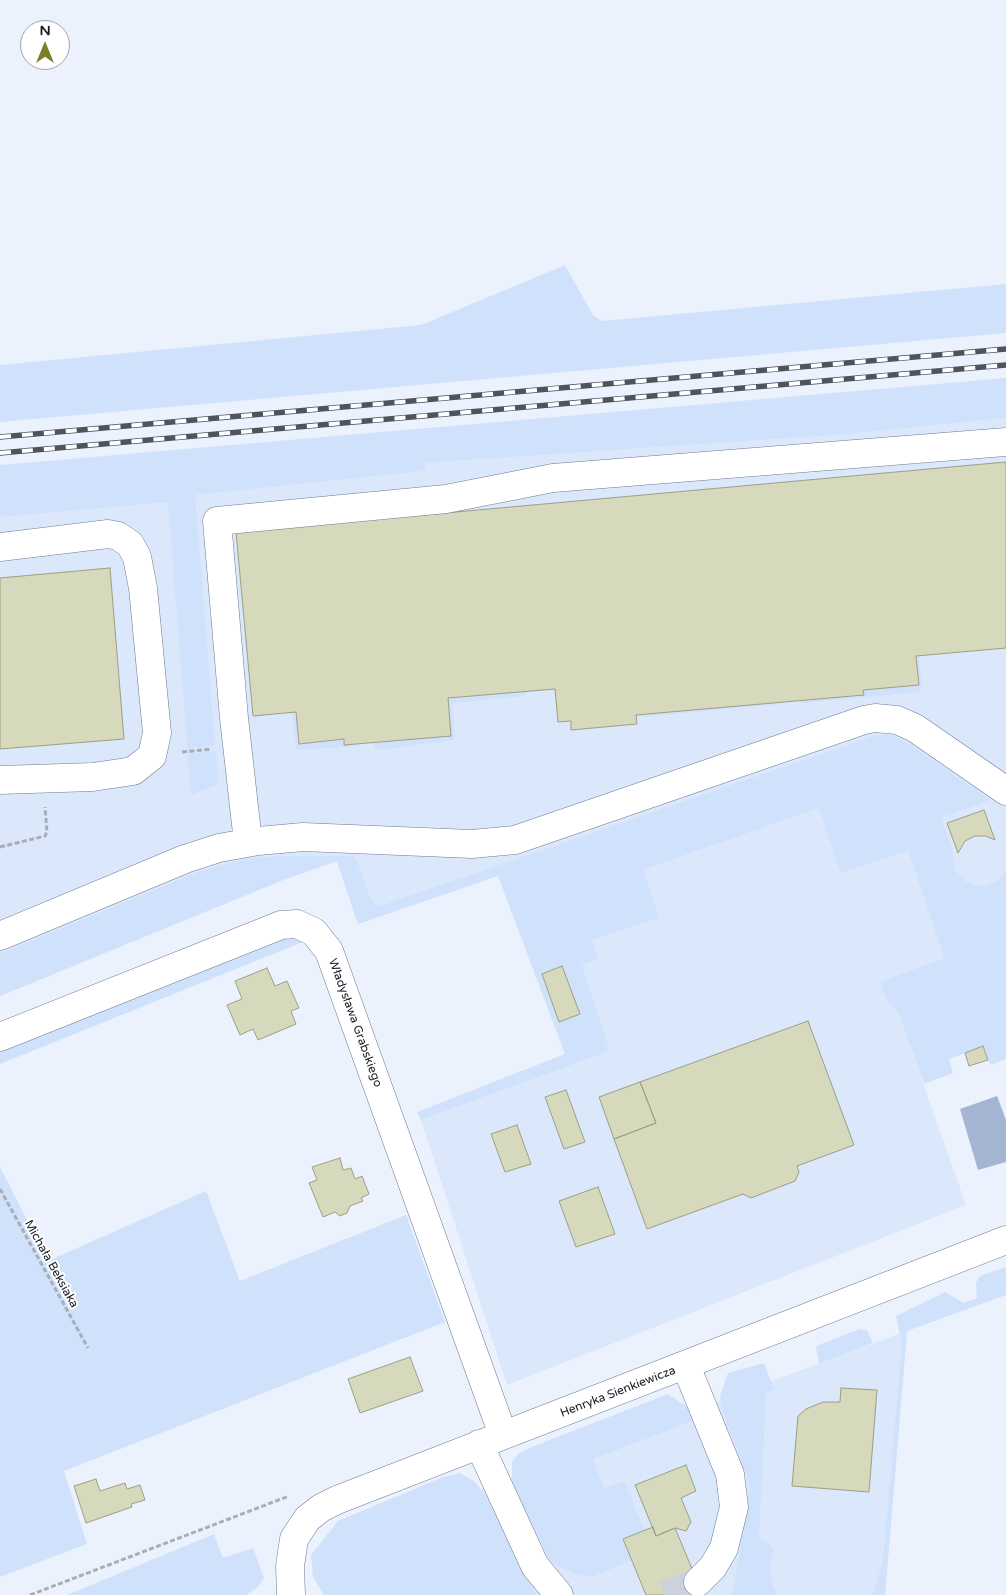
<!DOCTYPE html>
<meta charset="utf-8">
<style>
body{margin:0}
#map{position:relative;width:1006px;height:1595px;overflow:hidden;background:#ecf2fd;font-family:"Varela Round",sans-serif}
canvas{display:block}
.north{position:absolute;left:20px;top:20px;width:50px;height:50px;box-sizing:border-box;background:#fff;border:1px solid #a2a4a8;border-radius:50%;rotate:0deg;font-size:14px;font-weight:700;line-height:20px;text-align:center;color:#171c25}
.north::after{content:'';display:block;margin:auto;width:18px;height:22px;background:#7d7f28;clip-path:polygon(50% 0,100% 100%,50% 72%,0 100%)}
</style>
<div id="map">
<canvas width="1006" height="1595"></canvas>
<div class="north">N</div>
</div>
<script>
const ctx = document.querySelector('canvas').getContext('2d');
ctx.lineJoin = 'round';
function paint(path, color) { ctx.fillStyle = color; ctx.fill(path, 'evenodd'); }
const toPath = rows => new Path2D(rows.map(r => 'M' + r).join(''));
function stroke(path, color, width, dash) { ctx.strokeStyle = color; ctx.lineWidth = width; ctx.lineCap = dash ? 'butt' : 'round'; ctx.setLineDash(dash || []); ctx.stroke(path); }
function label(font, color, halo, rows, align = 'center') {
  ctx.font = font + ' "Varela Round",sans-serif'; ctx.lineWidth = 4; ctx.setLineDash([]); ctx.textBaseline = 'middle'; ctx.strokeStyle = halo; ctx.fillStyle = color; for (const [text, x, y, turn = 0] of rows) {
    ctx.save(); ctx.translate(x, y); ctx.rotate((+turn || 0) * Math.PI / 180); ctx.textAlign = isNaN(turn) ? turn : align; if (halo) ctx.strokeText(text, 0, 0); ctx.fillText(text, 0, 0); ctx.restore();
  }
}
const built = toPath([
 [1006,418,1006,903,957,922,891,739,358,924,337,861,283,880,0,996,0,515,425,471,424,463,837,435],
 [819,808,908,851,944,958,881,982,886,999,898,1012,966,1205,507,1385,421,1120,610,1051,581,965,592,940,643,870],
 [907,1331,885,1595,445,1595,457,1498]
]);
const green = toPath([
 [565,265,593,315,602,321,1006,284,1006,333,0,422,0,365,421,325],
 [1006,378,1006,418,837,435,425,463,425,471,195,495,215,745,192,748,193,753,216,751,218,784,191,795,168,502,0,517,0,465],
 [916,656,919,656,922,687,918,692,803,703,799,701,863,695,863,690,919,685],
 [527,691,525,696,452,703,455,737,453,740,379,750,374,746,374,743,451,736,448,698],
 [783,702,780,704,640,717,636,715],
 [296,712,299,744,344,739,344,745,361,744,360,746,296,750,292,713],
 [877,735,890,735,906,742,990,800,941,818,953,851,954,869,965,881,975,886,986,886,999,880,1006,871,1006,1059,990,1065,983,1047,949,1059,953,1073,924,1084,898,1012,886,999,880,982,944,958,908,851,841,873,819,808,643,870,659,918,592,940,598,959,582,965,610,1051,421,1120,417,1112,565,1054,498,876,358,924,337,861,283,880,0,996,0,954,203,870,248,859,278,856,351,856,357,861,371,900,378,905,383,905],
 [286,929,308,940,0,1064,0,1042],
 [0,1167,48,1261,206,1191,240,1281,406,1215,445,1322,64,1471,87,1544,0,1577],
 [1006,1267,1006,1295,907,1331,885,1595,873,1595,883,1560,902,1345,896,1316,945,1292,964,1303,969,1301,977,1298,976,1283,980,1276],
 [860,1329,867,1330,873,1343,819,1364,816,1346],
 [764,1363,774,1389,766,1393,759,1539,769,1543,773,1550,770,1565,773,1586,777,1595,733,1595,750,1485,721,1406,720,1396,728,1373],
 [668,1394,686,1406,695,1420,593,1459,604,1489,624,1481,644,1530,623,1539,632,1560,594,1576,579,1575,557,1566,550,1560,512,1483,512,1462,519,1453,534,1446],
 [460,1473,475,1482,486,1496,537,1595,324,1595,313,1577,311,1555,338,1521,443,1477],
 [214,1534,223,1558,253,1548,264,1578,258,1587,246,1595,67,1595]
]);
const water = toPath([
 [997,1096,1006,1120,1006,1162,978,1170,960,1109]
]);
const building = toPath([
 [1006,462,1006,648,916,656,919,685,863,690,864,695,636,715,637,724,571,730,571,721,558,722,555,689,448,698,451,736,344,745,344,739,299,744,296,712,253,716,236,532,1006,462],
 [110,568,124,739,0,749,0,578,110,568],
 [984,810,995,840,986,836,975,836,965,841,958,853,947,823,984,810],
 [562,966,580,1014,559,1022,542,974,562,966],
 [267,968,275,986,287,981,299,1008,291,1011,296,1024,258,1040,253,1029,240,1035,227,1005,242,999,235,981,267,968],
 [808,1021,854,1145,797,1166,799,1172,795,1181,751,1198,743,1194,647,1229,614,1139,656,1123,640,1082,808,1021],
 [983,1046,988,1060,969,1066,965,1053,983,1046],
 [640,1082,656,1123,614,1139,599,1097,640,1082],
 [566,1090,585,1142,564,1149,545,1097,566,1090],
 [517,1125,531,1164,505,1172,491,1134,517,1125],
 [340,1158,343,1170,351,1168,355,1179,362,1176,369,1194,361,1198,363,1201,350,1206,347,1213,340,1216,335,1212,323,1217,309,1183,317,1180,312,1167,340,1158],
 [598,1187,615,1234,576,1247,559,1201,598,1187],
 [410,1357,423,1391,360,1413,348,1379,410,1357],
 [841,1388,877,1390,869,1492,792,1486,798,1416,806,1409,823,1402,840,1402,841,1388],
 [686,1465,696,1491,681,1498,691,1522,686,1531,675,1528,656,1536,635,1485,686,1465],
 [96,1479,100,1491,125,1483,127,1489,140,1485,145,1500,131,1504,132,1507,86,1523,74,1486,96,1479],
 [653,1527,656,1536,675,1528,703,1595,646,1595,623,1539,653,1527]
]);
const minorTunnel = toPath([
 [665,1595,698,1582]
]);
const path = toPath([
 [182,752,211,749],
 [0,847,45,836,47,832,45,807],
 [0,1189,88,1348],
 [30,1595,289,1496]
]);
const minor = toPath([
 [0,547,108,534,118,536,130,544,137,557,143,588,157,733,152,756,133,771,93,777,0,780],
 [248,842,234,718,217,521,446,499,553,478,1006,442],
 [0,936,185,859,219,848,258,841,303,837,472,844,515,840,864,720,875,718,897,720,915,728,1006,791],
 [0,1037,281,925,297,924,314,932,329,951,503,1435],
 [686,1366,730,1474,734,1507,724,1548,713,1567,698,1582],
 [479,1444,535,1566,559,1595],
 [291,1595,290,1566,294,1539,307,1519,321,1508,337,1500,1006,1240]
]);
const rail = toPath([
 [0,437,1006,349],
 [0,453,1006,365]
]);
const streetNames = [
 ["Władysława Grabskiego",355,1023,70],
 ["Michała Beksiaka",51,1264,61],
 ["Henryka Sienkiewicza",618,1392,-21]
];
paint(built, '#dbe7fb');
paint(green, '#d0e1fb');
paint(water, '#a3b5d2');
paint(building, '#d7d9bd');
stroke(building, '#9d9f84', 1);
stroke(minorTunnel, '#ccd2dd', 28, [28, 14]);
stroke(minor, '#6d7b91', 29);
stroke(path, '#a8adb8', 3, [5, 2.5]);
stroke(minor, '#fff', 28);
stroke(rail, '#4e545d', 5.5);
stroke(rail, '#fff', 4, [11]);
label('12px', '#171c25', '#fff', streetNames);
</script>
